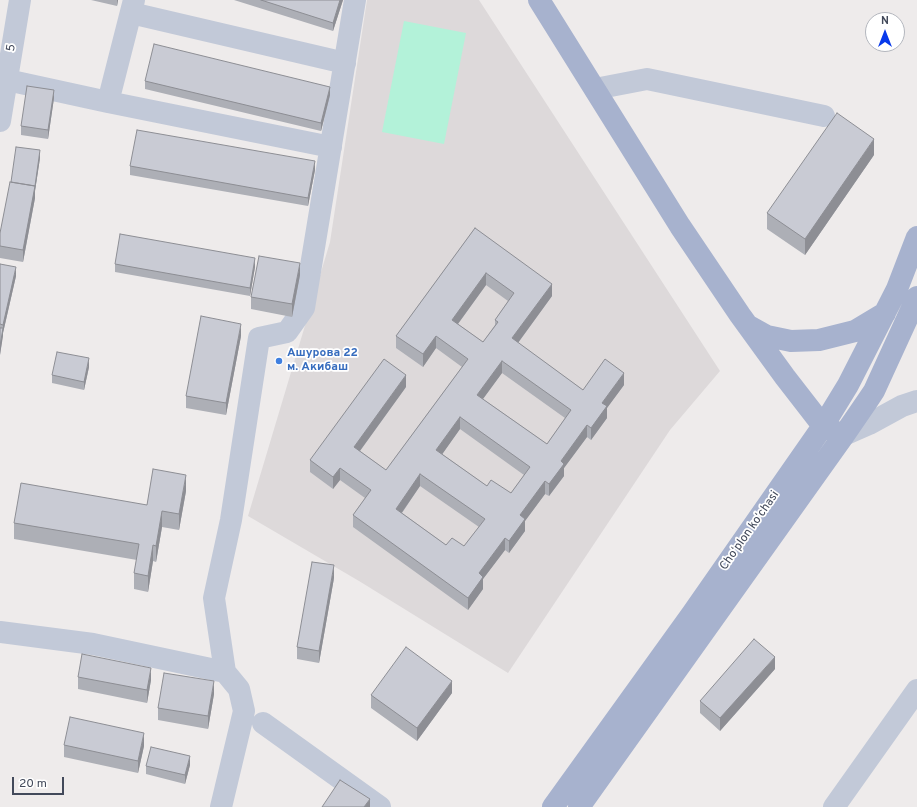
<!DOCTYPE html>
<meta charset="utf-8">
<style>
body{margin:0}
#map{position:relative;width:917px;height:807px;overflow:hidden;background:#eeebeb;font-family:Overpass,sans-serif}
canvas{display:block}
.north{position:absolute;left:865px;top:12px;width:40px;height:40px;box-sizing:border-box;background:#fff;border:1px solid #b3b6bd;border-radius:50%;rotate:0deg;font-size:11px;font-weight:700;line-height:16px;text-align:center;color:#42495a}
.north::after{content:'';display:block;margin:auto;width:14px;height:18px;background:#0839eb;clip-path:polygon(50% 0,100% 100%,50% 72%,0 100%)}
.scale{position:absolute;left:12px;top:777px;width:52px;height:18px;box-sizing:border-box;border:2px solid #42495a;border-top:0;padding-left:5px;font-size:12px;line-height:14px;white-space:nowrap;color:#42495a;-webkit-text-stroke:3px #fff;paint-order:stroke}
</style>
<div id="map">
<canvas width="917" height="807"></canvas>
<div class="north">N</div>
<div class="scale">20 m</div>
</div>
<script>
const ctx = document.querySelector('canvas').getContext('2d');
ctx.lineJoin = 'round';
function paint(path, color) { ctx.fillStyle = color; ctx.fill(path, 'evenodd'); }
const toPath = rows => new Path2D(rows.map(r => 'M' + r).join(''));
function stroke(path, color, width, dash) { ctx.strokeStyle = color; ctx.lineWidth = width; ctx.lineCap = dash ? 'butt' : 'round'; ctx.setLineDash(dash || []); ctx.stroke(path); }
function label(font, color, halo, rows, align = 'center') {
  ctx.font = font + ' Overpass,sans-serif'; ctx.lineWidth = 3.5; ctx.setLineDash([]); ctx.textBaseline = 'middle'; ctx.strokeStyle = halo; ctx.fillStyle = color; for (const [text, x, y, turn = 0] of rows) {
    ctx.save(); ctx.translate(x, y); ctx.rotate((+turn || 0) * Math.PI / 180); ctx.textAlign = isNaN(turn) ? turn : align; if (halo) ctx.strokeText(text, 0, 0); ctx.fillText(text, 0, 0); ctx.restore();
  }
}
const education = toPath([
 [367,0,479,0,720,371,670,430,508,673,359,581,248,516,330,242]
]);
const green = toPath([
 [404,21,466,33,444,144,382,132]
]);
const minor = toPath([
 [134,0,108,102,331,147],
 [131,13,345,63],
 [7,80,108,102],
 [595,89,647,79,824,116],
 [0,121,20,0],
 [844,435,869,424,902,406,917,401],
 [0,632,93,644,225,672,239,689,244,711,221,807],
 [225,672,214,598,231,520,259,338,287,332,304,308,355,0],
 [263,723,380,807],
 [834,807,917,690]
]);
const major = toPath([
 [539,0,680,226,740,315,785,377,823,426,836,432],
 [749,326,767,336,791,341,819,340,855,331,885,313],
 [553,807,692,614,823,426,848,385,897,289,917,237],
 [579,807,844,435,868,400,874,391,917,297]
]);
const wall = toPath([
 [91,0,118,0,117,6],
 [234,0,343,0,333,31],
 [145,81,330,95,321,131,145,89],
 [54,98,48,139,21,135,21,126],
 [874,155,805,255,767,229,767,213],
 [40,158,35,191,35,198,23,262,0,258,0,233],
 [130,166,315,170,308,206,130,175],
 [475,228,552,296,518,343,583,390,624,385,607,408,607,418,591,440,587,437,564,468,564,476,549,496,545,494,525,521,525,531,509,553,505,550,483,579,483,589,468,610,353,527,353,515,365,498,340,480,333,489,310,472,310,460,406,387,360,451,386,470,462,367,436,348,423,367,396,348,396,336],
 [486,285,508,301,495,320,495,325,483,342,458,324],
 [502,373,565,418,547,444,483,399],
 [460,429,524,475,511,493,487,486,442,454],
 [420,486,479,527,464,546,446,545,402,513],
 [0,264,16,276,3,333,0,355],
 [115,264,255,267,250,296,115,272],
 [300,275,292,317,251,309,251,297],
 [241,336,226,415,186,408,186,396],
 [89,367,84,390,52,383,52,375],
 [186,491,179,530,162,527,156,562,153,561,148,592,134,589,134,573,137,560,14,539,14,523,147,505],
 [334,578,319,663,297,659,297,647],
 [775,669,720,731,700,713,700,701],
 [78,677,151,680,147,703,78,689],
 [452,693,417,741,371,708,371,695],
 [214,694,208,729,158,720,158,708],
 [64,745,144,746,138,773,64,757],
 [190,765,185,784,146,774,146,766]
]);
const shadedWall = toPath([
 [117,0,118,0,117,6],
 [340,0,343,0,333,31,333,23],
 [330,87,330,95,321,131,321,123],
 [54,90,54,98,48,139,48,130],
 [874,139,874,155,805,255,805,239],
 [40,150,40,158,35,191,35,198,23,262,23,250,34,187],
 [315,161,315,170,308,206,308,198],
 [255,258,255,267,250,296,250,288],
 [300,263,300,275,292,317,292,304],
 [16,267,16,276,3,333,3,325],
 [486,273,486,285,452,332,452,320],
 [552,284,552,296,512,351,512,338],
 [241,324,241,336,226,415,226,403],
 [3,328,3,336,0,355,0,346],
 [436,336,436,348,423,367,423,354],
 [89,358,89,367,84,390,84,382],
 [502,361,502,373,477,407,477,395],
 [624,373,624,385,607,408,607,418,591,440,591,428,602,403],
 [406,375,406,387,354,459,354,447],
 [460,417,460,429,436,463,436,450],
 [587,425,587,437,564,468,564,476,549,496,549,484,561,461],
 [340,468,340,480,333,489,333,477],
 [420,474,420,486,396,521,396,509],
 [186,475,186,491,179,530,179,514],
 [545,481,545,494,525,521,525,531,509,553,509,541,520,515],
 [162,511,162,527,156,562,156,546],
 [505,538,505,550,483,579,483,589,468,610,468,598,479,573],
 [153,545,153,561,148,592,148,576],
 [334,565,334,578,319,663,319,651],
 [775,657,775,669,720,731,720,718],
 [151,668,151,680,147,703,147,690],
 [214,681,214,694,208,729,208,716],
 [452,681,452,693,417,741,417,728],
 [144,733,144,746,138,773,138,761],
 [190,756,190,765,185,784,185,775],
 [370,799,370,807,364,807]
]);
const building = toPath([
 [261,0,340,0,333,23,261,0],
 [154,44,330,87,321,123,145,81,154,44],
 [27,86,54,90,48,130,21,126,27,86],
 [837,113,874,139,805,239,767,213,837,113],
 [137,130,315,161,308,198,130,166,137,130],
 [16,147,40,150,35,186,11,182,16,147],
 [10,182,35,186,23,250,0,246,0,233,10,182],
 [475,228,552,284,512,338,583,390,605,359,624,373,602,403,607,406,591,428,587,425,561,461,564,464,549,484,545,481,520,515,525,519,509,541,505,538,479,573,483,577,468,598,353,515,371,490,340,468,333,477,310,460,384,359,406,375,354,447,386,470,468,359,436,336,423,354,396,336,475,228],
 [486,273,514,293,495,320,498,322,483,342,452,320,486,273],
 [502,361,571,410,547,444,477,395,502,361],
 [460,417,530,467,511,493,491,480,487,486,436,450,460,417],
 [420,474,485,519,464,546,452,538,446,545,396,509,420,474],
 [120,234,255,258,250,288,115,264,120,234],
 [259,256,300,263,292,304,251,297,259,256],
 [0,264,16,267,3,325,0,324,0,264],
 [201,316,241,324,226,403,186,396,201,316],
 [0,328,3,328,0,346,0,328],
 [57,352,89,358,84,382,52,375,57,352],
 [153,469,186,475,179,514,162,511,156,546,153,545,148,576,134,573,139,544,14,523,21,483,147,505,153,469],
 [312,562,334,565,319,651,297,647,312,562],
 [754,639,775,657,720,718,700,701,754,639],
 [406,647,452,681,417,728,371,695,406,647],
 [82,654,151,668,147,690,78,677,82,654],
 [164,673,214,681,208,716,158,708,164,673],
 [70,717,144,733,138,761,64,745,70,717],
 [151,747,190,756,185,775,146,766,151,747],
 [340,780,370,799,364,807,322,807,340,780]
]);
const markers = [
 [279,361,4,"#3f7fe0"]
];
const streetNames = [
 ["5",12,48,-81],
 ["Choʻplon koʻchasi",750,531,-55]
];
const shopNames = [
 ["Ашурова 22",287,354],
 ["м. Акибаш",287,368]
];
paint(education, '#ddd9da');
paint(green, '#b3f2d9');
stroke(minor, '#c2c9d8', 22);
stroke(major, '#a7b2ce', 22);
paint(wall, '#adafb6');
paint(shadedWall, '#8d8e94');
paint(building, '#c9cbd4');
stroke(building, '#8d8e94', 1);
for (const [x, y, r, color] of markers) { const dot = new Path2D(); dot.arc(x, y, r, 0, 2 * Math.PI); ctx.fillStyle = color; ctx.fill(dot); stroke(dot, '#fff', 1.5); }
label('12px', '#42495a', '#fff', streetNames);
label('bold 12px', '#366cbe', '#fff', shopNames, 'left');
</script>
